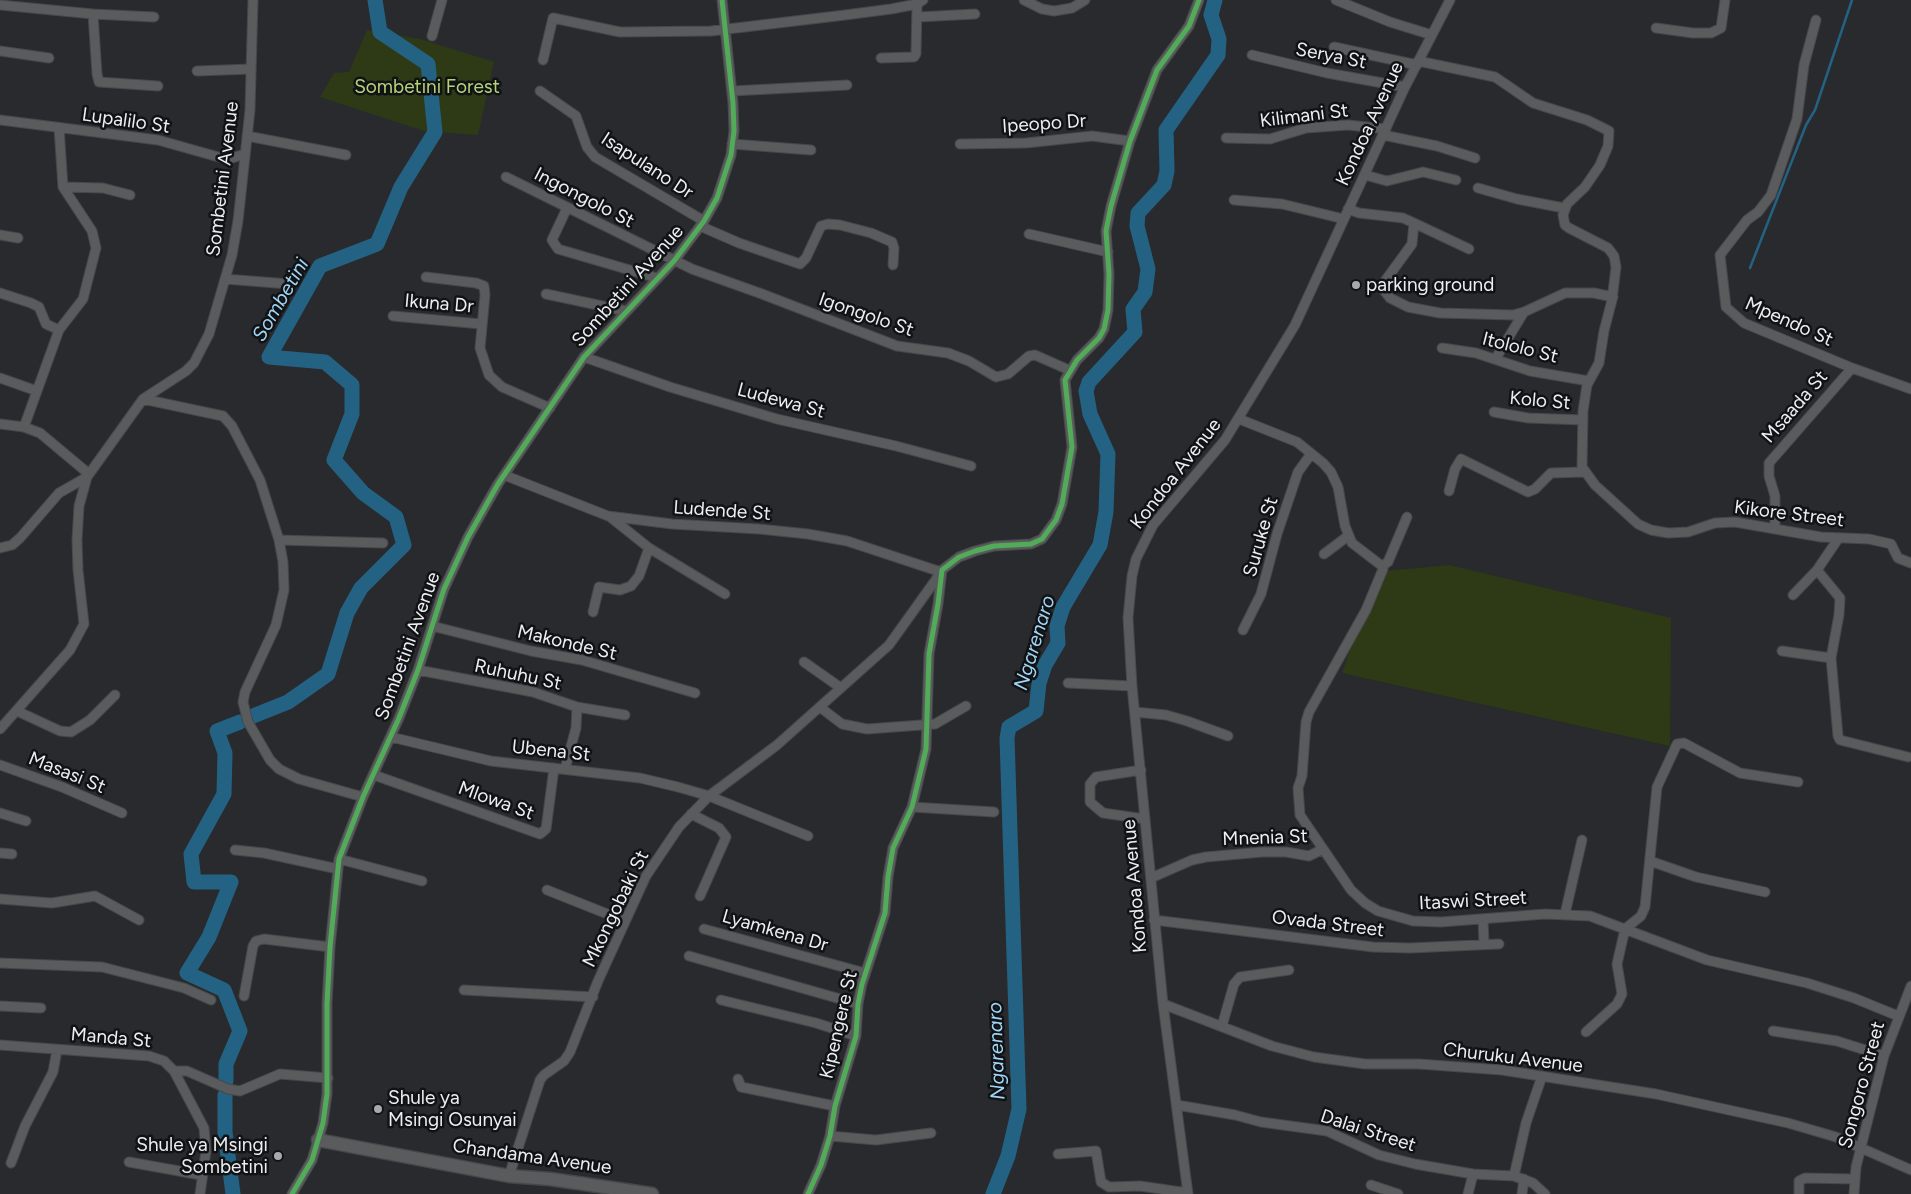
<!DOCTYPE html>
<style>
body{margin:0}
canvas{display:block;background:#282a2d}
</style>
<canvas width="1911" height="1194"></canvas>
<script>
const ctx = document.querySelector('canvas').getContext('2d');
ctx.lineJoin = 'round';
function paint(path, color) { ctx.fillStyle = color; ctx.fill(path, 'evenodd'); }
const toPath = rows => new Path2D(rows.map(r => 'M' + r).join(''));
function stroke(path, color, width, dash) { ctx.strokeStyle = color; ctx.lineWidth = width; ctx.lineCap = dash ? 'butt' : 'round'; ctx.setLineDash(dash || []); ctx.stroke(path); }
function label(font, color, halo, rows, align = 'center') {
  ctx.font = font + ' Figtree,sans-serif'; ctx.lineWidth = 5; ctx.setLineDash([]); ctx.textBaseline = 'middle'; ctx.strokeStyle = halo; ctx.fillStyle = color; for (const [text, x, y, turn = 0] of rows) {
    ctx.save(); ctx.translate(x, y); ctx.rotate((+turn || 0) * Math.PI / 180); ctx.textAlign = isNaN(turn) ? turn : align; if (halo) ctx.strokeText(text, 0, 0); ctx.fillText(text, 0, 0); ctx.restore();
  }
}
const green = toPath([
 [367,30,420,39,494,62,478,135,424,131,320,97,334,73,349,72],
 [1449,565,1671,618,1670,746,1342,673,1377,572]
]);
const stream = toPath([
 [1750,268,1806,125,1815,110,1852,0]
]);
const river = toPath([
 [253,716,288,702,328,674,347,613,361,588,404,545,396,517,363,493,334,460,352,414,352,385,325,362,269,357,320,266,377,244,401,187,435,132,428,64,380,32,375,0],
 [226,1081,226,1064,240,1031,224,990,187,973,209,937,231,882,194,882,191,854,224,794,225,753,217,731,240,722],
 [225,1095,225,1132,233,1194],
 [993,1194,1008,1156,1019,1109,1007,738,1009,727,1036,711,1039,683,1045,665,1058,643,1057,626,1063,607,1100,545,1106,512,1108,454,1090,414,1086,391,1089,382,1135,332,1133,309,1145,292,1148,269,1137,226,1138,213,1164,185,1167,171,1166,130,1218,55,1219,39,1211,15,1215,0]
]);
const street = toPath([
 [1024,0,1042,9,1054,11,1072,8,1085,0],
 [1336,0,1390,22,1432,35],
 [0,5,93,14,154,17],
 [93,14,97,74,99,82,158,86],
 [918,17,975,14],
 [1816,20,1804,65,1797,119,1771,195,1758,212,1747,220,1720,255,1726,307,1744,323,1852,368,1911,389],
 [1656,28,1693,33,1711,33,1721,28,1725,0],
 [432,36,442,0],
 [1334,47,1417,65],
 [0,51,49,58],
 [1252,55,1327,73,1405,87],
 [881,58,914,57,916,54,917,4],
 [543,60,553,18,620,32,711,31,845,15,891,9,917,4,923,0],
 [1418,61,1495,77,1533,103,1587,120,1609,131,1608,146,1600,165,1585,187,1567,204,1563,215,1565,225,1569,228,1608,248,1614,256,1616,267,1612,300,1604,331,1599,363,1587,385,1583,411,1582,467,1595,485,1638,524,1651,530,1668,533,1688,532,1715,523,1735,522,1821,537,1869,539,1891,544,1898,558,1911,563],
 [197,71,251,69],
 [540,91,576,116,587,147,595,157,704,221],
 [732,91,847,85],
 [0,120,158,140,222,158,232,158,245,154],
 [59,128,63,187],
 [1383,135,1437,146,1475,158],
 [247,136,346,155],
 [1226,138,1270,139,1306,128,1348,125,1386,129],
 [732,144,811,150],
 [960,144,1026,143,1092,136,1130,141],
 [1365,175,1387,181,1423,172,1456,180],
 [506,177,692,269,762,294,897,346,948,353,969,361,996,377,1008,374,1029,356,1035,355,1069,370],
 [1478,188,1517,199,1564,208],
 [1234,200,1282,204,1344,219],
 [567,208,552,240,558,249,657,278],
 [1348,209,1359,213,1403,218,1414,223,1412,244,1385,281,1383,289,1390,298,1408,307,1440,313,1513,315,1524,312,1565,293,1594,293,1613,297],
 [1414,223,1469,249],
 [700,226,739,243,800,264,806,258,821,226,828,224,840,225,871,233,892,242,894,248,893,265],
 [1029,234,1108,252],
 [0,235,18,238],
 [426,277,476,283,484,286,485,295,480,348,489,375,502,387,550,408],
 [225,279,289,284],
 [0,293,31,303,39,307,46,324,59,330],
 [546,294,626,311],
 [393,316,481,324],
 [1442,348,1476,353,1530,371,1589,381],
 [584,357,670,387,777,419,896,446,971,466],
 [1496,358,1524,312],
 [0,378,37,391],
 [143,399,223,416,232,426,260,480,279,540,283,562,284,590,276,625,245,692,243,702,248,722,270,760,279,769,299,779,363,797],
 [1494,412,1528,418,1583,420],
 [1239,419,1297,442,1323,463,1331,472,1338,487,1345,526,1352,543,1382,566,1383,569,1366,610,1309,712,1306,722,1302,776,1298,788,1300,815,1351,890,1365,903,1378,911,1413,921,1441,922,1545,914,1590,916,1707,960,1807,983,1854,998,1898,1016],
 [0,424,24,427,40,433,89,474],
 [24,427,59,330,83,299,96,248,92,231,63,187,103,188,130,195],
 [504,475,608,516,672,524,759,529,808,534,847,541,941,572],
 [1449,491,1455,469,1461,459,1528,492,1535,489,1551,473,1584,472],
 [609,516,649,548,725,594],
 [1775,529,1775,496,1769,476,1769,463,1852,368],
 [279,540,383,543],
 [0,548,12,545,20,538,59,493,87,477],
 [1324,554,1348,536],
 [1382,566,1388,562,1407,517],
 [1817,570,1840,598,1839,615,1831,658,1838,736,1840,740,1908,757],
 [1793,595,1817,570,1838,539],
 [593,612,599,587,620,590,631,586,639,576,649,548],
 [432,626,531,651,582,660,695,693],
 [1243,630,1261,594,1277,534,1298,472,1311,454],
 [1782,651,1831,658],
 [804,662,841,688],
 [418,670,533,692,577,707,576,728,565,769],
 [1068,683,1132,686],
 [577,707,625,715],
 [821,708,842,724,867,729,935,724,966,706],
 [17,711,60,731,71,732,90,720,115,695],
 [1135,712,1166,715,1187,721,1228,736],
 [0,729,70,650,84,624,78,570,77,540,79,506,87,477,143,399,186,371,194,363,209,334,232,255,238,221,250,110,253,0],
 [391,737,491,761,640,778,678,787,709,796,808,836],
 [0,765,62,787,122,813],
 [1141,770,1096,777,1090,784,1090,802,1103,813,1145,819],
 [374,775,540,834,546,829,554,768],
 [912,807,994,812],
 [0,813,26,821],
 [691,814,719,828,726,837,700,896],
 [235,850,264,853,338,869],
 [0,853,12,854],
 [339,859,422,881],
 [1650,861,1696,877,1765,892],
 [1151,878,1192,860,1206,857,1262,852,1286,852,1309,856,1323,849],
 [547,890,625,921],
 [0,899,52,903,95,896,139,920],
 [1565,914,1582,840],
 [1483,919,1484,944],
 [1154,920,1373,947,1410,948,1499,944],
 [704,929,865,973],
 [689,956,858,1004],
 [0,963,102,967,184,988,211,1000],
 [464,990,593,997],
 [244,996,253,946,256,941,264,939,330,947],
 [721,1000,816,1023,856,1036],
 [1163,1004,1272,1046,1314,1057,1365,1064,1419,1064,1502,1070,1656,1094,1788,1123,1836,1137,1911,1170],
 [0,1006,41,1008],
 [1222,1026,1234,984,1240,977,1289,970],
 [1773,1031,1837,1041,1884,1056],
 [1586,1032,1617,1004,1622,994,1617,964,1625,929,1641,916,1645,907,1657,787,1677,744,1684,743,1740,773,1798,782],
 [0,1045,149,1056,164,1061,174,1071,204,1128,206,1151,200,1194],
 [174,1071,187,1071,228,1089,240,1091,280,1074,328,1078],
 [738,1079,741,1087,835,1106],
 [1177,1105,1235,1115,1261,1122,1327,1131,1379,1155,1415,1164,1473,1174,1514,1176,1533,1183,1545,1194],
 [830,1136,876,1140,931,1133],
 [1058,1154,1096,1151,1101,1182,1109,1187,1140,1186,1188,1193],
 [129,1162,201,1175],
 [11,1163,25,1126,53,1072,57,1050],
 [509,1176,540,1080,544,1075,564,1061,570,1052,598,981,646,876,679,827,709,796,777,745,889,645,942,571],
 [1514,1176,1526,1123,1542,1076],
 [1371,1185,1398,1194],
 [292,1194,312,1160,323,1123,327,1094,327,1004,330,947,339,859,363,797,399,718,418,670,444,589,468,537,498,484,584,357,674,261,704,221,717,198,731,155,734,131,733,103,722,0],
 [808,1194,821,1165,830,1136,835,1106,856,1036,858,1004,862,984,885,913,888,877,893,848,912,807,926,749,929,654,938,604,942,570,959,557,975,551,994,546,1031,544,1042,539,1056,520,1062,504,1072,447,1065,380,1077,360,1099,338,1104,329,1108,310,1109,274,1106,231,1111,206,1130,141,1157,70,1189,26,1199,0],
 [1188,1194,1163,1004,1132,686,1128,618,1132,576,1136,559,1153,525,1225,440,1295,325,1404,89,1450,0],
 [1468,1194,1473,1174],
 [1522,1194,1524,1179],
 [1799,1194,1799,1181,1805,1178,1855,1179],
 [1854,1194,1856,1167,1884,1056,1911,986]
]);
const secondary = toPath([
 [318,1140,509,1176,550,1179,652,1194]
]);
const cycleway = toPath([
 [292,1194,312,1160,323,1123,327,1094,327,1004,330,947,339,859,363,797,399,718,418,670,444,589,468,537,498,484,584,357,674,261,704,221,717,198,731,155,734,131,733,103,722,0],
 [808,1194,821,1165,830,1136,835,1106,856,1036,858,1004,862,984,885,913,888,877,893,848,912,807,926,749,929,654,938,604,942,570,959,557,975,551,994,546,1031,544,1042,539,1056,520,1062,504,1072,447,1065,380,1077,360,1099,338,1104,329,1108,310,1109,274,1106,231,1111,206,1130,141,1157,70,1189,26,1199,0]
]);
const markers = [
 [1356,285,5,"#a7a9ad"],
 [378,1109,5,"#a7a9ad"],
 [278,1156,5,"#a7a9ad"]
];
const streetNames = [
 ["Serya St",1331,56,11],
 ["Kilimani St",1304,116,-7],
 ["Lupalilo St",126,121,8],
 ["Ipeopo Dr",1044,124,-4],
 ["Kondoa Avenue",1370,124,-65],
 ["Isapulano Dr",647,166,33],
 ["Sombetini Avenue",223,179,-83],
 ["Ingongolo St",584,198,27],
 ["Sombetini Avenue",628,286,-48],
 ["Ikuna Dr",439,304,5],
 ["Igongolo St",866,315,19],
 ["Mpendo St",1789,322,24],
 ["Itololo St",1520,348,14],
 ["Ludewa St",781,401,15],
 ["Kolo St",1540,401,5],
 ["Msaada St",1795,407,-49],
 ["Kondoa Avenue",1176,474,-52],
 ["Ludende St",722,511,4],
 ["Kikore Street",1789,514,7],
 ["Suruke St",1261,537,-74],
 ["Makonde St",567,643,13],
 ["Sombetini Avenue",408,646,-70],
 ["Ruhuhu St",518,675,12],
 ["Ubena St",551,751,6],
 ["Masasi St",67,773,22],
 ["Mlowa St",496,801,20],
 ["Mnenia St",1265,838,-2],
 ["Kondoa Avenue",1135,886,-95],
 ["Itaswi Street",1473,901,-3],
 ["Mkongobaki St",616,909,-64],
 ["Ovada Street",1328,924,7],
 ["Lyamkena Dr",775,931,16],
 ["Kipengere St",839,1025,-77],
 ["Manda St",111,1038,5],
 ["Churuku Avenue",1513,1058,7],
 ["Songoro Street",1862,1085,-75],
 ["Dalai Street",1368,1131,18],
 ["Chandama Avenue",532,1157,8]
];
const parkNames = [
 ["Sombetini Forest",427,87]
];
const poiNames = [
 ["parking ground",1366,285],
 ["Shule ya",388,1098],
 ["Msingi Osunyai",388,1120],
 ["Shule ya Msingi",268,1145,"right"],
 ["Sombetini",268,1167,"right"]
];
const waterNames = [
 ["Sombetini",281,300,-60],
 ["Ngarenaro",1035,643,-73],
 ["Ngarenaro",997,1051,-92]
];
paint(green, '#2e3915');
stroke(stream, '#246284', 2.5);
stroke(river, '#246284', 15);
stroke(street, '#464749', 11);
stroke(secondary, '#464749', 15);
stroke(street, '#595b5d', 9);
stroke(secondary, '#595b5d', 12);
stroke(cycleway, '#51ab58', 5);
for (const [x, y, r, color] of markers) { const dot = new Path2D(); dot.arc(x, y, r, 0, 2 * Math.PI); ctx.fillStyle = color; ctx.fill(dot); stroke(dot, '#101214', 2); }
label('19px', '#eceef2', '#101214', streetNames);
label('19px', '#b6d37a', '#101214', parkNames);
label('19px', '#eceef2', '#101214', poiNames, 'left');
label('italic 20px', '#a1d5f7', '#101214', waterNames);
</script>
